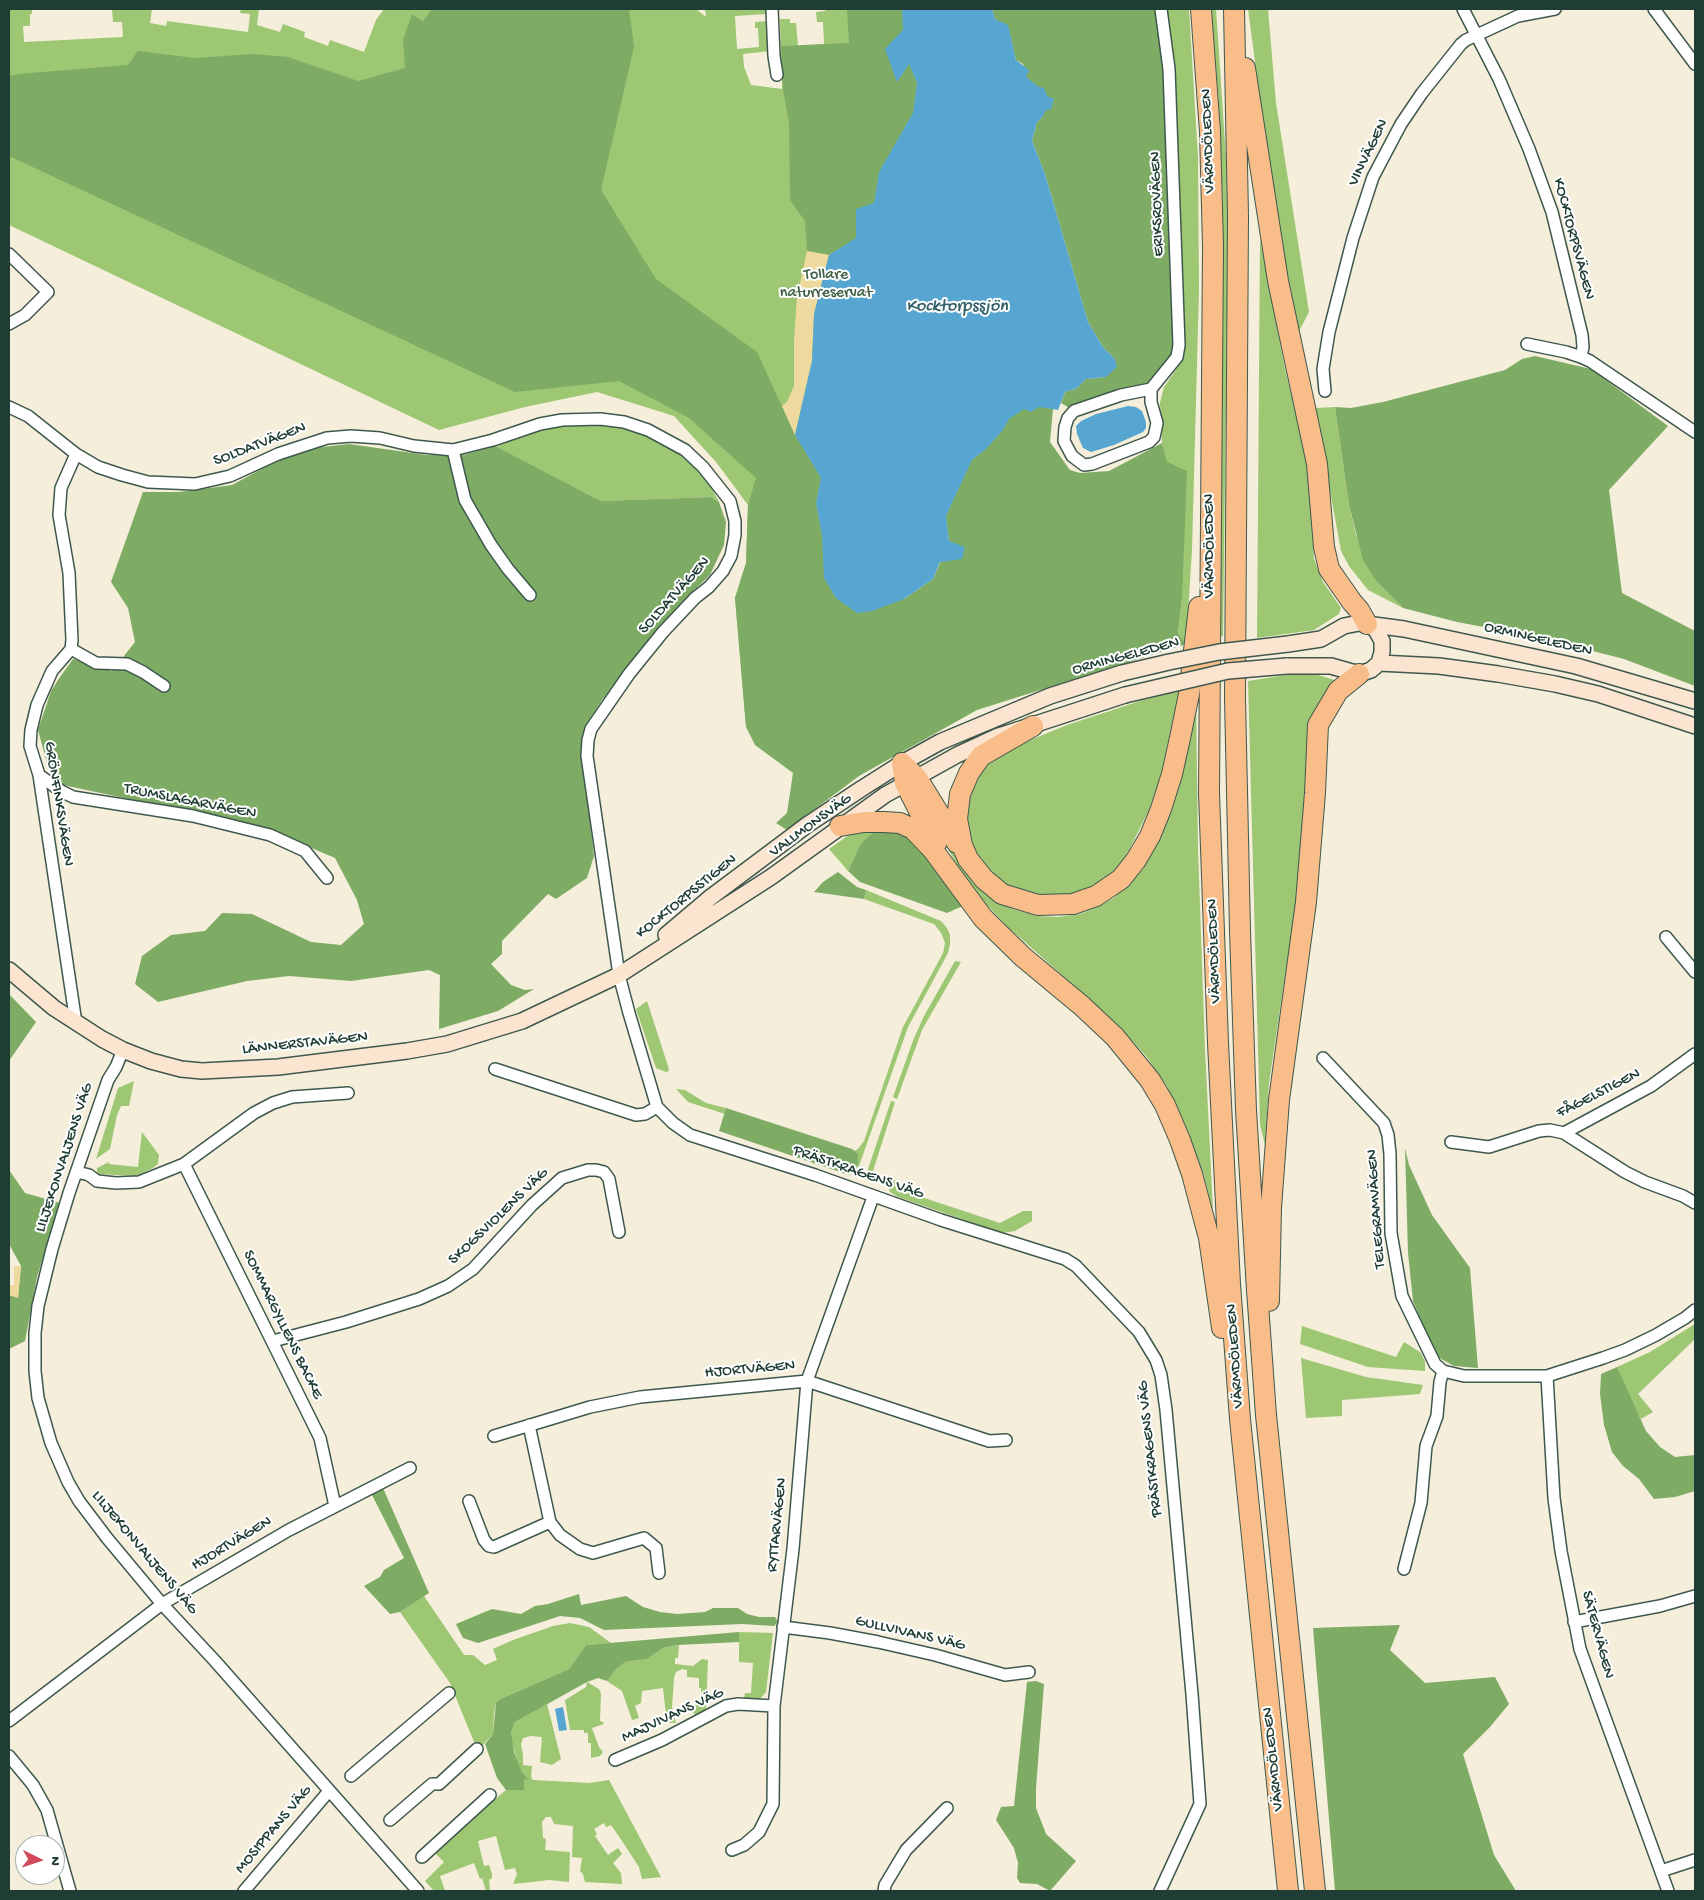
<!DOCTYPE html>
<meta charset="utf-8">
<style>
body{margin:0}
#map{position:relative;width:1704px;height:1900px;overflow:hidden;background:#f4eedb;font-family:"Gochi Hand",sans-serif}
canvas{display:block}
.frame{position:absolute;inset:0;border:10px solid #1f3d34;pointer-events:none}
.north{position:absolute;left:15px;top:1835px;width:50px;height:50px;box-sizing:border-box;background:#fff;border:1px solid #a5b1ae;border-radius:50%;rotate:94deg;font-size:14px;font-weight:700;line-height:20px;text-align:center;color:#1f3d34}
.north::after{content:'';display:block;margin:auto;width:18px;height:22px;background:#d1495b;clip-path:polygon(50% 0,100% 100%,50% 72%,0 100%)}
</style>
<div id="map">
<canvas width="1704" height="1900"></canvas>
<div class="frame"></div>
<div class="north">N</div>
</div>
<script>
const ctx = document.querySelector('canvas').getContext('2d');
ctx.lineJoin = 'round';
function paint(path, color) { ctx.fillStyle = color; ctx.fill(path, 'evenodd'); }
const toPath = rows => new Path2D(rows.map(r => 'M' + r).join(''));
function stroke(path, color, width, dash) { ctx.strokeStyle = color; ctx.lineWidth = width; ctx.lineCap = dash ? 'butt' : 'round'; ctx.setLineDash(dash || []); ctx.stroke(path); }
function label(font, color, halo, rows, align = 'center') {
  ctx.font = font + ' "Gochi Hand",sans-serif'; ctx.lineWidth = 4; ctx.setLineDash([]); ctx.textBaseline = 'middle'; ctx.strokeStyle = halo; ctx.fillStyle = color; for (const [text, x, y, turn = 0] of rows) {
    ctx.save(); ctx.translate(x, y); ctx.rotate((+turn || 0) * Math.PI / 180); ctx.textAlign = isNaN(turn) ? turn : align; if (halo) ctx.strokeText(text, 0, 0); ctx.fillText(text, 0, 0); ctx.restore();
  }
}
const green = toPath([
 [13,9,32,9,32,14,30,14,30,26,23,26,24,42,123,37,122,22,113,22,112,9,152,9,150,23,166,26,167,21,248,32,250,14,240,13,241,9,259,9,257,25,280,32,283,24,305,32,304,37,328,46,330,40,364,52,376,20,384,9,696,9,706,17,705,9,766,9,767,14,735,16,737,49,759,47,758,28,755,28,755,22,768,21,770,51,743,54,744,67,751,85,782,89,780,19,790,19,790,23,796,23,798,46,824,44,823,22,817,22,816,12,825,11,825,9,979,9,1053,410,746,727,735,598,746,563,748,505,716,462,674,416,597,392,525,407,439,430,9,225,9,10],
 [1168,9,1189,9,1198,157,1199,290,1192,550,1186,644,1178,633,1182,599,1166,462,1162,443,1160,403,1164,387,1180,364,1183,327,1174,73,1172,43,1165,10],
 [1211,9,1216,9,1218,38,1226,158,1228,242,1223,636,1219,636,1223,208,1218,91],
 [1248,9,1268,9,1276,103,1309,312,1299,331,1276,219],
 [1260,239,1285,369,1302,439,1309,476,1314,559,1323,582,1341,608,1339,614,1314,630,1257,638],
 [1335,407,1349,505,1356,535,1376,581,1403,608,1368,590,1349,566,1341,551,1315,408],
 [595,423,622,427,643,434,683,453,699,469,710,485,719,502,711,497,601,501,496,447,528,434,557,426],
 [1299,673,1318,675,1338,681,1334,685,1302,862,1269,1083,1265,1145,1260,1125,1248,681],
 [1179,691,1160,778,1149,810,1123,862,1107,877,1091,889,1074,895,1042,897,1009,887,994,876,980,862,966,831,966,805,979,775,989,762,1006,750,1067,725,1140,701],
 [1196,698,1198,848,1205,1049,1213,1211,1203,1172,1186,1130,1167,1086,1146,1056,1117,1024,1008,927,984,902,963,875,917,795,985,892,1012,909,1037,916,1058,917,1080,914,1098,907,1114,898,1143,869,1153,849],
 [884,827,860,845,848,871,829,849,856,830],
 [866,890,941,921,947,928,950,935,950,944,948,953,908,1027,859,1166,849,1175,858,1164,858,1154,854,1151,858,1149,864,1141,903,1027,943,953,945,943,941,933,934,924,864,899],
 [955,961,961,962,922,1030,897,1099,893,1097,914,1038,924,1016],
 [647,1001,668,1066,669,1071,666,1072,656,1068,636,1009],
 [134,1081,129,1106,121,1106,117,1115,110,1149,96,1159,118,1088],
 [676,1089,685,1090,706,1103,726,1108,725,1114,688,1102],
 [891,1101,895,1102,873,1171,867,1172],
 [142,1132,159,1155,158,1164,153,1168,136,1176,97,1174,97,1168,109,1162,109,1164,138,1167],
 [887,1177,899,1182,900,1190,1000,1223,1023,1211,1032,1211,1032,1221,1015,1231,1002,1233,898,1197,890,1192,886,1182],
 [1695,1324,1695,1339,1638,1394,1653,1412,1641,1419,1628,1395,1617,1367,1650,1352],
 [1302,1326,1396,1357,1404,1342,1420,1352,1425,1361,1425,1371,1368,1367,1300,1344],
 [1301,1358,1366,1377,1423,1385,1420,1394,1342,1400,1342,1416,1306,1418],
 [424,1596,464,1655,473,1655,485,1665,497,1660,493,1649,513,1640,553,1626,570,1623,589,1627,611,1643,586,1645,569,1669,500,1699,496,1703,494,1714,493,1734,479,1749,474,1742,450,1683,400,1612],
 [739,1632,773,1633,766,1692,760,1699,744,1699,745,1693,751,1693,753,1663,739,1662],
 [679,1645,678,1658,675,1658,675,1664,693,1666,702,1659,708,1660,706,1709,695,1715,688,1705,701,1705,701,1688,699,1688,699,1678,687,1677,687,1670,682,1669,676,1672,674,1678,672,1707,676,1723,667,1723,663,1688,642,1691,641,1703,635,1706,639,1718,632,1720,622,1691,607,1681,615,1669,625,1662,647,1659,663,1648],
 [587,1682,599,1689,601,1694,600,1721,603,1722,604,1724,592,1728,599,1747,603,1752,600,1756,591,1758,591,1743,588,1743,588,1733,584,1733,584,1730,570,1730,565,1700,586,1687],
 [547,1704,561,1759,552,1765,540,1762,542,1737,531,1736,523,1738,521,1744,523,1755,523,1765,532,1766,531,1777,533,1780,589,1783,609,1780,661,1877,642,1879,639,1867,624,1844,611,1825,606,1827,604,1823,594,1829,597,1834,595,1836,608,1855,618,1848,622,1854,613,1863,621,1873,622,1884,585,1882,583,1874,580,1871,582,1858,572,1857,573,1826,554,1824,551,1817,546,1817,542,1822,543,1838,546,1839,545,1850,570,1852,569,1882,549,1880,513,1884,517,1874,515,1868,505,1870,496,1836,478,1841,484,1866,489,1865,492,1874,492,1878,489,1880,490,1890,486,1891,482,1878,480,1879,474,1863,440,1876,445,1891,434,1891,425,1881,444,1862,433,1851,506,1790,524,1790,524,1779,528,1779,522,1772,518,1763,512,1743,511,1732,515,1722]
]);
const forest = toPath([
 [432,9,629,9,634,47,601,190,656,279,757,352,795,435,821,478,816,503,822,536,824,578,836,598,904,599,933,579,949,542,946,516,972,460,986,449,1003,430,1009,419,1024,409,1031,412,1039,407,1053,409,1050,442,1070,470,1080,473,1109,471,1162,443,1167,462,1187,471,1182,599,1178,633,1186,644,977,710,859,776,787,830,776,823,787,813,793,773,755,745,746,727,735,598,746,563,748,505,756,478,689,418,619,381,515,392,9,156,9,76,18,74,128,65,138,51,195,58,253,54,288,57,358,81,405,68,403,40,412,14,423,21],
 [847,9,902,9,903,30,897,81,909,64,917,83,913,113,879,172,874,203,856,209,856,238,829,255,807,251,805,221,790,200,789,123,783,89,781,46,849,43],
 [992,9,1155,9,1161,37,1164,69,1174,346,1169,360,1150,383,1071,409,1061,403,1065,392,1077,388,1086,379,1106,377,1115,359,1103,347,1088,322,1045,174,1032,141,1037,122,1043,116,1047,96,1026,77,1023,64,1016,60,1008,26,995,19],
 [1535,356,1591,369,1668,426,1609,490,1622,593,1695,631,1695,686,1624,659,1538,637,1457,622,1403,608,1376,581,1363,560,1349,505,1335,407,1351,408,1383,402,1505,370,1522,359],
 [349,444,427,455,463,455,495,446,601,501,711,497,719,502,726,522,724,545,710,575,690,594,602,700,586,725,582,749,594,856,587,878,556,899,548,894,502,941,502,954,491,964,511,985,525,990,534,989,498,1011,439,1029,440,975,429,970,351,981,289,976,247,981,158,1002,135,984,142,956,171,935,205,931,222,913,252,914,311,942,341,945,364,924,357,900,335,858,265,828,63,785,48,767,38,730,51,691,60,677,73,659,112,671,135,642,128,608,111,582,143,492,179,492,232,485,278,460,313,448],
 [884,827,907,831,965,905,947,913,860,882,848,871,860,845,869,836],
 [838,872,857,887,866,890,864,899,814,892,823,882],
 [9,994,36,1022,9,1061],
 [726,1108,852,1149,858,1154,858,1164,849,1175,719,1131],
 [1405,1148,1409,1165,1432,1215,1470,1268,1478,1368,1454,1366,1436,1356,1413,1301,1408,1253],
 [9,1170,25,1193,60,1203,37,1277,25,1341,9,1349,9,1295,18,1297,21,1266,9,1244],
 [1617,1367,1646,1431,1660,1447,1675,1457,1695,1455,1695,1491,1675,1497,1654,1499,1639,1479,1623,1466,1612,1452,1604,1425,1600,1394,1601,1374],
 [383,1488,429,1593,400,1612,390,1614,364,1586,380,1577,384,1570,404,1558,371,1493],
 [579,1594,581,1605,626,1596,643,1607,660,1612,677,1614,705,1612,713,1608,738,1608,747,1614,759,1617,775,1617,778,1622,774,1626,742,1624,604,1630,580,1618,560,1616,478,1643,463,1638,456,1624,492,1609,521,1614,535,1606,548,1604],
 [1400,1625,1390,1650,1425,1683,1495,1677,1509,1704,1490,1727,1463,1754,1494,1855,1516,1891,1335,1891,1313,1628],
 [739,1632,739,1642,678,1645,663,1648,647,1659,625,1662,615,1670,607,1681,598,1678,587,1682,515,1722,511,1732,514,1752,522,1772,529,1780,524,1779,524,1790,506,1790,497,1778,485,1744,493,1734,496,1703,500,1699,569,1669,586,1645],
 [1036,1681,1044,1684,1036,1788,1036,1808,1046,1834,1076,1861,1050,1891,1037,1884,1020,1883,1017,1878,1018,1863,1014,1848,996,1820,1001,1807,1014,1806,1027,1682]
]);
const sand = toPath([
 [807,251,829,255,814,314,812,361,795,435,782,406,787,402,794,386,794,340,797,297],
 [14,1266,21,1266,18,1298,9,1295,9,1285,14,1285]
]);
const water = toPath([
 [902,9,992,9,995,19,1008,25,1016,60,1029,70,1026,77,1039,87,1044,88,1047,96,1054,99,1051,109,1045,111,1043,116,1037,122,1032,141,1045,174,1088,322,1103,347,1115,359,1117,367,1106,377,1086,379,1077,388,1065,392,1058,410,1039,407,1031,412,1024,409,1009,419,1003,430,986,449,972,460,946,516,949,541,965,547,962,559,940,562,933,579,904,599,872,611,857,613,836,598,824,578,822,536,816,503,821,478,795,435,812,361,814,314,829,255,856,238,856,209,874,203,879,172,913,113,917,83,909,64,897,82,885,49,903,30],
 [1128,406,1136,407,1142,411,1146,422,1146,428,1143,432,1114,445,1091,452,1083,448,1077,434,1076,426,1081,421,1096,414],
 [563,1707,567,1730,559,1731,555,1709]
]);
const street = toPath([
 [772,9,774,56,777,75],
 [1463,9,1499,79,1529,149,1552,212,1582,335,1583,347,1581,357,1590,361,1695,432],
 [1654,9,1695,64],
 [9,254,48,292,25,315,9,324],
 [1527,344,1566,352,1581,357],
 [1151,389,1121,395,1074,411,1068,418,1065,427,1064,441,1072,456,1084,465,1092,464,1149,442,1154,437,1157,423,1151,402,1151,389,1177,357,1179,345,1169,69,1161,9],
 [1325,391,1323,369,1329,332,1353,238,1373,177,1401,124,1422,93,1461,44,1466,40,1518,16,1555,9],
 [9,407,28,416,76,454,98,467,122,475,148,482,195,484,230,476,278,454,327,438,351,436,380,438,414,446,453,450,465,500,491,545,508,569,530,595],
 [453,450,493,440,540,424,562,420,600,419,624,422,648,430,685,450,703,467,730,501,735,521,735,535,731,556,723,571,709,587,695,598,663,632,629,674,591,729,588,740,587,756,619,975,629,1013,657,1107,673,1123,690,1135,815,1175,941,1220,1065,1259,1076,1266,1139,1332,1156,1360,1161,1375,1166,1410,1192,1694,1200,1804,1160,1891],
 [71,649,96,663,127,664,143,672,164,686],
 [39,775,61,791,73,797,193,816,270,835,305,851,327,878],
 [1666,937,1695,972],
 [76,1023,39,775,30,746,31,730,37,705,52,671,71,649,72,640,69,573,59,515,61,488,76,454],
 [123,1050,116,1067,108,1080,69,1193,52,1249,38,1306,35,1333,35,1371,38,1398,51,1443,68,1482,79,1501,107,1538,162,1604,215,1661,418,1891],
 [1323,1058,1384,1123,1388,1135,1390,1154,1391,1233,1402,1296,1435,1364,1443,1371,1440,1382,1437,1416,1426,1446,1421,1503,1404,1569],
 [495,1069,636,1115,645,1114,657,1107],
 [1564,1133,1625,1172,1645,1182,1683,1196,1695,1203],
 [1451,1142,1489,1147,1539,1131,1550,1130,1564,1133,1651,1086,1695,1054],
 [184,1164,320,1438,335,1506],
 [77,1172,89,1175,97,1181,116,1183,139,1182,184,1164,254,1113,273,1103,292,1097,348,1093],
 [273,1341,346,1322,419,1299,448,1286,473,1269,532,1205,562,1178,588,1170,596,1170,604,1172,609,1179,619,1232],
 [1443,1371,1464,1376,1547,1376,1603,1358,1625,1350,1656,1335,1685,1318,1695,1310],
 [1547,1376,1554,1498,1561,1551,1580,1649,1668,1891],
 [529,1425,550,1522,560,1535,580,1549,593,1553,644,1538,656,1548,659,1573],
 [494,1436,590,1407,640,1397,807,1381,989,1441,1006,1440],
 [469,1501,484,1540,489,1546,494,1547,550,1522],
 [1574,1622,1660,1606,1695,1596],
 [783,1627,830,1633,878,1642,935,1655,1005,1675,1029,1672],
 [9,1721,162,1604,289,1530,410,1468],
 [9,1756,33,1785,47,1810,70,1891],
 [615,1760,662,1740,726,1706,738,1704,774,1706],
 [351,1776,449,1693],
 [390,1820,432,1784,439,1784,477,1749],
 [732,1850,744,1845,759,1832,773,1804,774,1706,793,1549,807,1381,873,1197],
 [422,1857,490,1795],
 [1661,1871,1695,1860],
 [244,1891,329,1791],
 [884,1891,885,1885,906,1850,947,1808]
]);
const secondary = toPath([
 [1288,644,1321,639,1344,626,1359,623,1404,629,1576,666,1695,701],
 [1379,663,1439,666,1498,674,1555,684,1598,694,1695,726],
 [1287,666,1331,666,1359,674,1371,670,1379,663,1382,652,1382,641,1376,630,1370,625],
 [666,935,711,897,807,825,861,789,902,763,940,742,1050,696,1122,673],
 [9,970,54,1008,102,1039,123,1050,151,1061,181,1069,202,1071,278,1067,407,1051,447,1044,522,1021,619,975,771,877,885,795,957,755,996,737,1125,695]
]);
const highway = toPath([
 [1201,9,1210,132,1213,246,1209,793,1218,1043,1230,1284,1240,1419,1288,1891],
 [1234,9,1238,216,1235,698,1240,931,1246,1110,1257,1290,1266,1415,1315,1891],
 [1245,68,1278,281,1317,464,1324,547,1329,569,1352,602,1359,610,1367,624],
 [1033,726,981,756,969,773,960,794,957,819,962,845,968,859,984,879,1002,894,1038,905,1073,904,1096,896,1121,879,1136,860,1150,836,1161,809,1172,774,1180,738,1189,694,1199,607],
 [902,763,905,783,936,844],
 [905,766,917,778,957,843],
 [840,826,864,822,884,822,900,823,913,829,933,850,983,918,1023,957,1082,1006,1115,1037,1150,1080,1165,1105,1180,1140,1192,1174,1209,1238,1222,1328],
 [1269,1301,1271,1208,1279,1100,1306,902,1315,793,1318,725,1338,691,1359,674]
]);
const secondaryBridge = toPath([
 [1122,673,1169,662,1219,652,1288,644],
 [1125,695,1228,671,1287,666]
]);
const streetNames = [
 ["VÄRMDÖLEDEN",1209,141,-92],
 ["VINVÄGEN",1369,153,-64],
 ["ERIKSROVÄGEN",1158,204,-92],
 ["KOCKTORPSVÄGEN",1573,239,75],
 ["SOLDATVÄGEN",260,445,-21],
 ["VÄRMDÖLEDEN",1211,546,-90],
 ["SOLDATVÄGEN",675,596,-48],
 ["ORMINGELEDEN",1538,640,13],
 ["ORMINGELEDEN",1126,657,-15],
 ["TRUMSLAGARVÄGEN",190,802,11],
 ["GRÖNFINKSVÄGEN",58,804,81],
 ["VALLMONSVÄG",811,826,-36],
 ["KOCKTORPSSTIGEN",687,897,-39],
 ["VÄRMDÖLEDEN",1215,951,-92],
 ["LÄNNERSTAVÄGEN",305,1044,-6],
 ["FÅGELSTIGEN",1599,1094,-27],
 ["LILJEKONVALJENS VÄG",65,1158,-72],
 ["PRÄSTKRAGENS VÄG",858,1173,19],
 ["TELEGRAMVÄGEN",1377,1209,-94],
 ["SKOGSVIOLENS VÄG",499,1217,-44],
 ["SOMMARGYLLENS BACKE",282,1325,64],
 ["VÄRMDÖLEDEN",1236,1356,-94],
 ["HJORTVÄGEN",750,1370,-5],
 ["PRÄSTKRAGENS VÄG",1151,1449,-96],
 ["RYTTARVÄGEN",778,1525,-84],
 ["HJORTVÄGEN",232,1544,-31],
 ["LILJEKONVALJENS VÄG",144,1553,50],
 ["GULLVIVANS VÄG",910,1634,13],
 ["SÄTERVÄGEN",1597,1635,75],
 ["MAJVIVANS VÄG",673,1716,-25],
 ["VÄRMDÖLEDEN",1274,1759,-96],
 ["MOSIPPANS VÄG",274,1830,-50]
];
const parkNames = [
 ["Tollare",826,276],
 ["naturreservat",826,294]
];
const waterNames = [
 ["Kocktorpssjön",957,307]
];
paint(green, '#9dc773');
paint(forest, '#7eac65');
paint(sand, '#eeda9e');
paint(water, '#57a6d1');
stroke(street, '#3f584d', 14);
stroke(secondary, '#3f584d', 18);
stroke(highway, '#3f584d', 22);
stroke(street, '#fff', 11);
stroke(secondary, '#fce5d0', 15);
stroke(highway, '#f8bd89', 20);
stroke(secondaryBridge, '#3f584d', 18, []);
stroke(secondaryBridge, '#fce5d0', 15);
label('16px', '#1f3d34', '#fff', streetNames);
label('16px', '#3e6044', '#fff', parkNames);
label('italic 18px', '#33626b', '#fff', waterNames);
</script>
